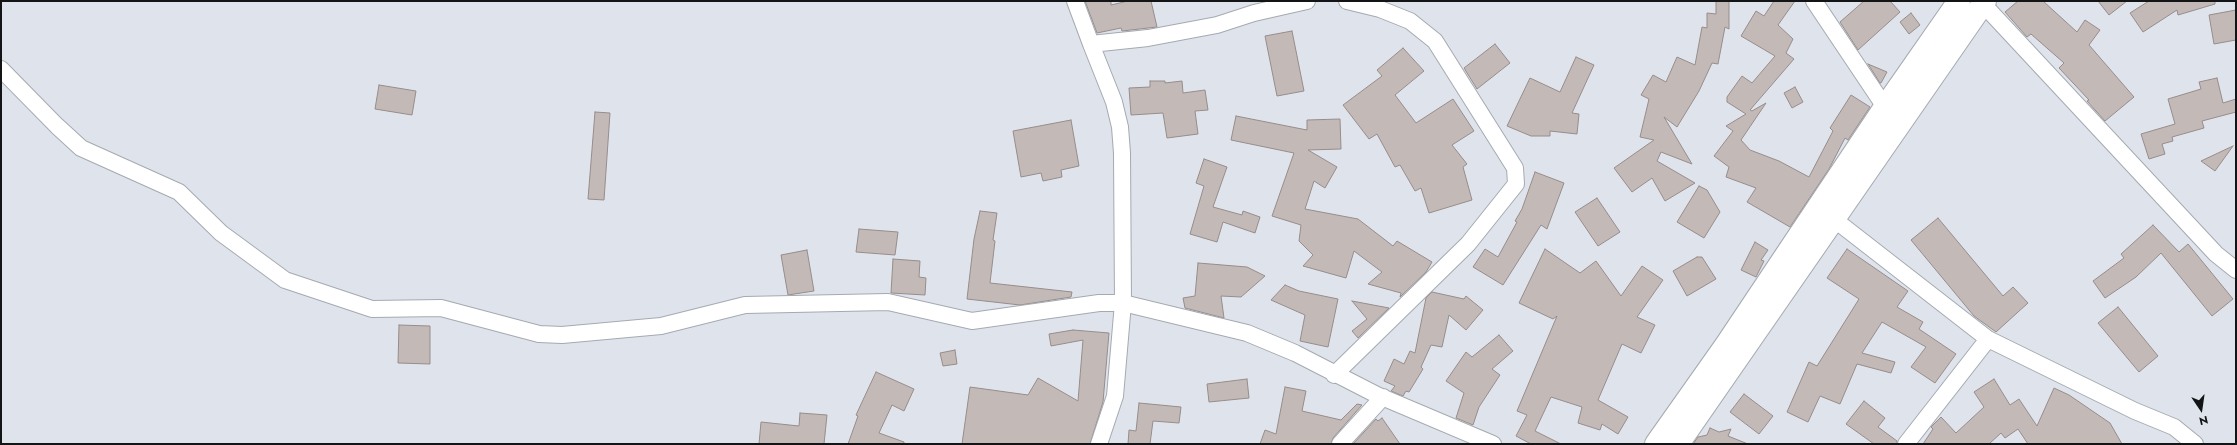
<!DOCTYPE html>
<style>
body{margin:0}
#map{position:relative;width:2237px;height:445px;overflow:hidden;background:#dfe4ec;font-family:Jost,sans-serif}
canvas{display:block}
.frame{position:absolute;inset:0;border:2px solid #121416;pointer-events:none}
.north{position:absolute;left:2181px;top:389px;width:40px;height:40px;-webkit-text-stroke:3px #dfe4ec;paint-order:stroke;rotate:167deg;font-size:11px;font-weight:700;line-height:16px;text-align:center;color:#121416}
.north::after{content:'';display:block;margin:auto;width:14px;height:18px;background:#121416;clip-path:polygon(50% 0,100% 100%,50% 72%,0 100%)}
</style>
<div id="map">
<canvas width="2237" height="445"></canvas>
<div class="frame"></div>
<div class="north">N</div>
</div>
<script>
const ctx = document.querySelector('canvas').getContext('2d');
ctx.lineJoin = 'round';
function paint(path, color) { ctx.fillStyle = color; ctx.fill(path, 'evenodd'); }
const toPath = rows => new Path2D(rows.map(r => 'M' + r).join(''));
function stroke(path, color, width, dash) { ctx.strokeStyle = color; ctx.lineWidth = width; ctx.lineCap = dash ? 'butt' : 'round'; ctx.setLineDash(dash || []); ctx.stroke(path); }
const building = toPath([
 [1085,1,1111,1,1111,5,1128,1,1151,1,1157,27,1122,31,1121,28,1097,33,1085,1],
 [1716,1,1729,1,1729,29,1725,27,1718,64,1712,63,1699,91,1677,127,1664,117,1692,164,1661,152,1657,161,1695,183,1665,201,1652,178,1632,192,1614,168,1654,140,1640,137,1649,99,1641,95,1653,75,1666,82,1677,57,1695,65,1702,27,1707,28,1707,13,1716,14,1716,1],
 [1774,1,1795,1,1778,25,1793,39,1786,53,1794,59,1750,110,1752,111,1766,103,1741,140,1750,150,1779,161,1809,177,1833,131,1830,128,1851,95,1870,107,1848,140,1845,138,1829,169,1790,227,1747,202,1756,188,1726,177,1729,167,1714,156,1733,131,1726,126,1746,114,1727,102,1727,97,1742,76,1752,83,1775,56,1741,36,1756,11,1764,16,1774,1],
 [1864,1,1890,1,1900,12,1858,50,1840,22,1864,1],
 [2018,1,2043,1,2077,32,2085,20,2100,30,2089,45,2134,97,2105,121,2087,101,2089,100,2059,68,2064,63,2031,34,2027,37,2005,12,2018,1],
 [2098,1,2127,1,2109,15,2098,1],
 [2149,1,2215,1,2215,4,2178,15,2177,10,2143,32,2130,13,2149,1],
 [2236,10,2236,40,2214,44,2209,15,2236,10],
 [1911,13,1920,25,1909,34,1900,22,1911,13],
 [1292,31,1304,91,1277,96,1265,36,1292,31],
 [1495,44,1510,63,1477,89,1464,68,1495,44],
 [1403,48,1424,71,1395,95,1416,123,1453,99,1474,131,1452,145,1467,164,1463,167,1472,200,1429,213,1421,188,1415,191,1400,165,1395,167,1377,134,1369,139,1343,105,1382,76,1377,70,1403,48],
 [1576,57,1594,65,1572,113,1579,114,1577,134,1550,131,1550,136,1531,136,1507,126,1530,78,1560,92,1576,57],
 [1868,64,1887,72,1881,83,1880,83,1868,64],
 [2217,78,2223,103,2236,99,2236,112,2202,121,2204,128,2172,137,2173,141,2162,144,2165,154,2149,159,2141,134,2175,124,2168,99,2201,89,2199,82,2217,78],
 [1150,81,1165,81,1165,83,1182,81,1183,93,1205,90,1208,110,1195,111,1198,134,1167,138,1163,113,1131,115,1129,88,1150,87,1150,81],
 [379,85,416,91,412,115,375,109,379,85],
 [1795,87,1803,102,1792,108,1784,93,1795,87],
 [595,112,610,113,604,200,588,199,595,112],
 [1236,116,1307,130,1307,120,1340,119,1341,149,1308,150,1337,167,1325,188,1314,181,1305,209,1358,219,1393,246,1397,241,1432,262,1426,272,1400,297,1401,293,1368,284,1382,272,1354,251,1346,278,1303,266,1313,255,1299,241,1301,225,1272,216,1294,153,1231,140,1236,116],
 [1071,120,1079,166,1061,170,1062,177,1043,181,1041,173,1021,177,1013,131,1071,120],
 [2233,146,2215,171,2201,161,2233,146],
 [1204,159,1227,167,1213,207,1242,215,1243,211,1260,217,1255,233,1223,222,1217,242,1190,234,1204,186,1196,183,1204,159],
 [1535,172,1564,183,1547,229,1541,225,1503,285,1473,267,1485,249,1498,257,1517,222,1515,221,1522,209,1535,172],
 [1699,186,1707,190,1720,212,1704,238,1677,222,1699,186],
 [1597,198,1620,232,1598,246,1575,212,1597,198],
 [980,211,997,213,993,240,995,241,990,283,1072,292,1071,297,1020,305,967,299,974,239,980,211],
 [1938,218,2003,296,2013,287,2028,303,1996,332,1974,316,1911,240,1938,218],
 [2153,225,2179,252,2188,244,2233,299,2212,316,2161,253,2136,277,2105,298,2093,281,2124,258,2121,254,2153,225],
 [859,229,898,232,895,255,856,252,859,229],
 [1755,242,1768,250,1761,260,1764,261,1756,277,1741,270,1755,242],
 [1545,249,1580,273,1596,261,1621,296,1642,266,1663,280,1637,317,1655,325,1641,353,1622,344,1598,400,1628,417,1618,434,1602,424,1600,430,1578,423,1582,407,1551,397,1535,431,1561,444,1531,444,1516,436,1527,415,1517,411,1557,316,1553,319,1519,303,1545,249],
 [1847,249,1908,291,1897,307,1923,322,1919,329,1956,354,1935,383,1911,367,1926,347,1882,322,1862,353,1895,362,1891,373,1857,364,1840,404,1820,396,1808,422,1787,412,1809,362,1817,366,1859,299,1827,278,1847,249],
 [807,250,814,291,788,295,781,255,807,250],
 [1697,257,1702,257,1716,279,1687,296,1673,271,1697,257],
 [893,259,920,261,919,277,926,278,925,295,891,293,893,259],
 [1198,263,1247,267,1265,276,1241,297,1221,296,1224,318,1185,308,1183,298,1195,296,1198,263],
 [1285,285,1299,291,1338,299,1328,347,1300,341,1305,315,1271,300,1285,285],
 [1432,292,1464,299,1466,296,1483,310,1466,330,1449,315,1442,347,1431,345,1421,367,1423,369,1409,392,1406,391,1403,396,1391,391,1395,386,1384,381,1394,359,1404,364,1410,351,1415,353,1426,298,1432,292],
 [1352,301,1389,308,1358,338,1352,331,1367,319,1352,301],
 [2118,307,2158,356,2139,372,2098,323,2118,307],
 [399,325,430,326,430,364,398,363,399,325],
 [1073,330,1109,333,1103,402,1090,444,962,444,970,387,1028,395,1038,378,1078,401,1083,340,1051,346,1049,334,1073,330],
 [1499,335,1513,351,1492,369,1500,375,1479,407,1473,425,1456,418,1464,393,1446,381,1466,352,1472,357,1499,335],
 [955,350,957,364,943,366,940,353,955,350],
 [876,372,914,389,904,411,892,405,879,433,904,442,904,444,848,444,858,416,856,415,876,372],
 [1247,379,1249,398,1209,402,1207,384,1247,379],
 [1994,379,2010,405,2019,399,2037,426,2054,388,2069,395,2110,423,2122,444,2028,444,2018,429,2005,438,2001,433,1989,444,1923,444,1933,429,1931,427,1941,417,1956,433,1984,407,1974,392,1994,379],
 [1285,387,1306,391,1302,411,1341,420,1357,404,1362,405,1333,438,1331,444,1260,444,1265,430,1276,434,1285,387],
 [1744,394,1773,416,1759,434,1730,412,1744,394],
 [1864,401,1885,418,1878,427,1897,441,1897,444,1874,444,1846,424,1864,401],
 [1139,403,1181,407,1179,423,1153,421,1150,444,1128,444,1129,430,1136,431,1139,403],
 [800,413,827,415,824,444,759,444,761,422,799,426,800,413],
 [1382,418,1400,444,1353,444,1376,419,1378,421,1382,418],
 [1710,428,1719,432,1731,429,1728,436,1748,444,1693,444,1698,437,1707,435,1710,428]
]);
const street = toPath([
 [1075,1,1091,44],
 [1814,1,1885,107],
 [1983,4,2216,254,2236,270],
 [1,69,57,126,81,148,179,192,221,233,285,280,372,309,441,308,539,334,562,335,661,326,745,305,888,302,972,321,1099,303,1123,303,1247,333,1295,353,1377,395,1493,444],
 [1835,220,1988,339,2135,411,2174,427,2195,444],
 [1334,375,1468,244,1516,184,1515,168,1435,41,1410,21,1380,9,1347,1],
 [1099,444,1115,396,1123,303,1122,153,1120,127,1114,102,1091,44,1148,38,1217,25,1254,13,1307,1],
 [1340,444,1383,397],
 [1906,444,1988,339]
]);
const primary = toPath([
 [1656,444,1726,345,1885,107,1959,1],
 [1678,444,1985,1]
]);
paint(building, '#c3b9b7');
stroke(building, '#968c8b', 1);
stroke(street, '#a5aab1', 18);
stroke(primary, '#a5aab1', 24);
stroke(street, '#fff', 16);
stroke(primary, '#fff', 22);
</script>
